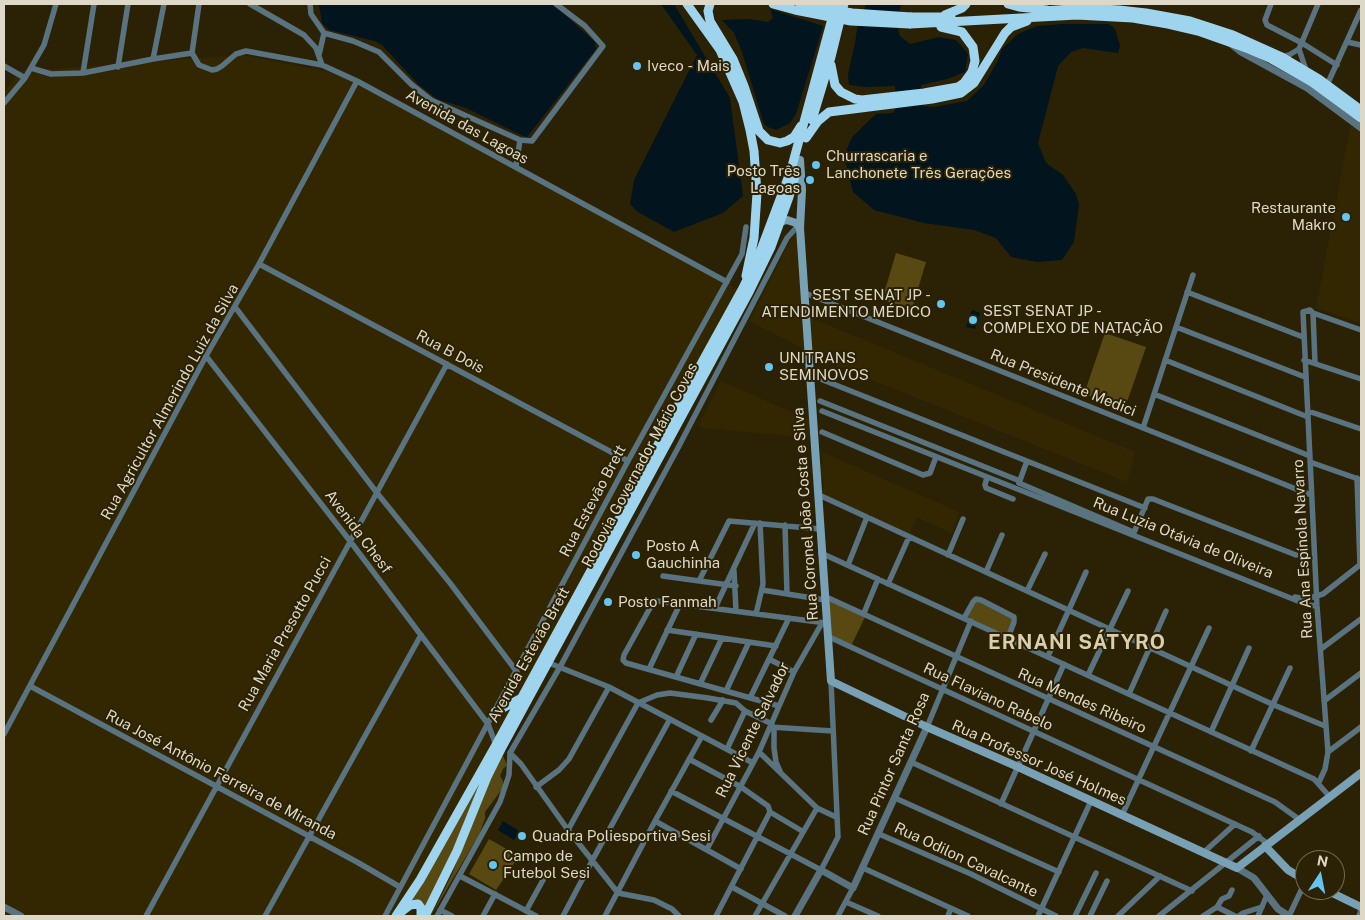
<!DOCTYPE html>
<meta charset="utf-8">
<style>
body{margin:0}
#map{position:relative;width:1365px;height:920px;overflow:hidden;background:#2b2205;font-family:"Public Sans",sans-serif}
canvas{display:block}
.frame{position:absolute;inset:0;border:5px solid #ddd8c7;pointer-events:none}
.north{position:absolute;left:1295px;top:850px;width:50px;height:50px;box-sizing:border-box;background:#2b2205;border:1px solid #726b53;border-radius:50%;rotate:11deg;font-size:14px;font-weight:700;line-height:20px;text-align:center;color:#ddd8c7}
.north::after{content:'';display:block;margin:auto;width:18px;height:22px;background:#66c4ef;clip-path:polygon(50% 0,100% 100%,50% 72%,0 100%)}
</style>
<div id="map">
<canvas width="1365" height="920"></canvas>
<div class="frame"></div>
<div class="north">N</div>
</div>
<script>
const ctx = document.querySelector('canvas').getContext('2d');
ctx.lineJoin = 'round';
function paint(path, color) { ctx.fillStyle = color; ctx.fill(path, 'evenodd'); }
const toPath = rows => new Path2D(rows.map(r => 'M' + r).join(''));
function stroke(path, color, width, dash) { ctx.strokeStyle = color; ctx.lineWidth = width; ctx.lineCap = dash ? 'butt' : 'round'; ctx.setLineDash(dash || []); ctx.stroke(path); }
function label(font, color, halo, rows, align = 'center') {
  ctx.font = font + ' "Public Sans",sans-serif'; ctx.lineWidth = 4; ctx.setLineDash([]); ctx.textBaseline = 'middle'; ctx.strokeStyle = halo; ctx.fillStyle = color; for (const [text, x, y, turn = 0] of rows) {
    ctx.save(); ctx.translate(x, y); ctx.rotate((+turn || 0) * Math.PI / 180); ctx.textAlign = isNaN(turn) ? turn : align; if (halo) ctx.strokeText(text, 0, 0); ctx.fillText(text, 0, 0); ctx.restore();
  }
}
const built = toPath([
 [242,55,329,72,358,80,727,282,742,294,410,916,4,916,4,92,19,71],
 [1351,123,1361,131,1361,323,1316,308],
 [795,232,797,232,805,350,749,321],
 [809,317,1135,452,1127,482,812,356],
 [721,381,810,420,811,438,702,428,698,426],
 [822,452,959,512,952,533,916,517,909,535,821,495,821,490,824,487,824,479,819,477,819,465,823,464]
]);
const green = toPath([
 [896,253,926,262,912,309,882,300],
 [1105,333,1146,347,1125,408,1084,394],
 [829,601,865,617,851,646,829,635],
 [977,601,1008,614,1012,619,1008,637,966,616],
 [503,756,507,765,503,769,500,776,503,781,503,788,485,812,485,818,480,833,431,916,452,874,487,785],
 [492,759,464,821,459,840,425,909,421,902,416,900,410,902],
 [489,839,519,856,496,890,469,874]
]);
const water = toPath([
 [319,4,553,4,595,42,596,49,527,137,523,136,466,108,437,99,418,84,382,45,375,41,329,30,322,23],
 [661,4,674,4,730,98,743,196,723,213,674,232,638,212,630,204,634,180,697,55],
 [866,4,902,4,900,8,898,30,900,36,910,44,939,37,956,40,968,54,965,72,947,79,921,85,923,106,934,107,967,101,984,85,997,62,1002,49,1018,34,1037,26,1063,24,1109,24,1115,29,1120,46,1118,53,1083,48,1071,52,1058,66,1038,143,1046,163,1063,175,1076,194,1079,205,1074,242,1062,260,1037,262,1011,257,996,238,974,230,924,223,874,210,853,192,844,156,852,137,876,114,893,113,896,108,895,86,865,87,849,85,848,74,855,43,857,29],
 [770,9,823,26,796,114,790,123,776,130,768,127,764,124,742,52,734,33,722,20,748,19,768,22,773,18],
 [972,310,980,313,975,329,966,327],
 [503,821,519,831,514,840,498,830]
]);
const minor = toPath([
 [250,4,304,35,316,48,322,65],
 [310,4,311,14,324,33,353,41,379,52,411,84,431,100,520,140,532,141,603,46,585,26,556,4],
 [1271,4,1265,20,1267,25,1302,43,1337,65],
 [1347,42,1361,45],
 [1299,49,1306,70],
 [192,53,199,65,212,70,217,69,222,66,236,54,246,51,322,65,357,81,727,282],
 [192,53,199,4],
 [319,55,324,33],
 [1282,57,1289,55,1299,49,1318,4],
 [153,59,164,4],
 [4,66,25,78],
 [118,67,128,4],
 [31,68,51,74,83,73,153,59,192,53],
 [83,73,94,4],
 [1327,85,1361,10],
 [4,103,25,78,44,45,56,4],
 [516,167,520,140],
 [259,264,628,461],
 [1187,292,1303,337],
 [805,293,1311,495],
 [235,307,377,493,450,583,517,672],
 [1313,313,1315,363],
 [1176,327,1305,377],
 [206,356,350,541,488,724,496,745],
 [1165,360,1308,417],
 [1304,360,1361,379],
 [818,378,1145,508],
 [1154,394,1310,456],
 [820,401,1020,481],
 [822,411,1308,605,1317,606],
 [1308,411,1361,429],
 [1143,428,1193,275],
 [822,432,923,475,930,473,936,457],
 [1310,462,1361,480],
 [987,477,985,485,986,488,1013,499],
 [1357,478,1360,566],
 [1019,483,1131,531],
 [1019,483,1027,461],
 [819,495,1274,705,1325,726],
 [785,525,787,594],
 [1133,535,1148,499,1153,499,1296,555],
 [821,553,1314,779,1330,797],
 [948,555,963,519],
 [848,565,867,517],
 [734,571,736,611],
 [986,572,1002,535],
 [663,576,736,586],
 [699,581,729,521,820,529],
 [888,584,909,537],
 [762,590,825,600],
 [1027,591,1045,554],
 [824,596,1275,802,1300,820],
 [1295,597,1306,599,1323,594,1361,564],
 [715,608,755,523],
 [864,613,878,579],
 [756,614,763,584,760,523],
 [964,618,973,602,976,599,981,600,1014,617,1014,622,1008,638],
 [667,630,776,646],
 [827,636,1252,832,1268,844],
 [1321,649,1361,619],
 [1048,656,1086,572],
 [769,659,794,672],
 [549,663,609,687,753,763],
 [649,669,680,604],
 [1088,675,1128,591],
 [676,677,696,634],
 [700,684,722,638],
 [30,686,357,862,400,887],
 [726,691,749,642],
 [1129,694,1166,611],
 [750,698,789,618],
 [1324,701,1361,673],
 [779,706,626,663,623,660,624,655,650,608,657,601,826,623],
 [711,720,723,700],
 [770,727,833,731],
 [927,727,971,621],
 [774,728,774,748,776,762,780,771],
 [1211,732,1249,648],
 [4,734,206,356,259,264,357,81],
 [727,749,745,711],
 [1251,751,1290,668],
 [759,752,817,808,836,817],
 [1328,752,1361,727],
 [510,753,560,667,679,446,787,238,795,229,800,228],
 [510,753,521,764,568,830,618,893,654,900,672,909,679,916],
 [689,759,741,787,768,806,770,812,802,831],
 [911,762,1192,891],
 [1319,782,1325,769,1328,752,1317,606,1303,312,1310,310,1313,313,1361,330],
 [536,787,559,770,569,759,609,687],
 [671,791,821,870,838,837,831,681],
 [895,798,1059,872],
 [1001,804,1064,664],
 [1122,815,1209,628],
 [655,821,741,869],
 [568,830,638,703,657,695,670,693,708,698,736,703,745,711,772,724],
 [879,834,971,874,1056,916],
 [707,849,759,752,794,672,822,623],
 [1204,852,1235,824],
 [863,868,968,916],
 [460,876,536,916],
 [732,887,785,916],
 [846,902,878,916],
 [1217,907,1222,899,1229,896,1232,890],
 [440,910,452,916],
 [526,911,548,871],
 [146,916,447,364],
 [265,916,421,635],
 [385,916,628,461,742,254,746,227],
 [437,916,500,802,509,775,510,753],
 [483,916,495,894],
 [563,916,592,861,670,719],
 [605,916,655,821,702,736],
 [716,916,770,812],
 [755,916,817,808],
 [838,916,853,888],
 [948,916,951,908],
 [1038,916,1091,801],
 [1075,916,1096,873],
 [1090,916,1107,881],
 [1118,916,1160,876],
 [1159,916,1259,836],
 [1203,916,1217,907,1235,916],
 [1239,916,1243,913,1262,907],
 [1258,916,1267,895],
 [1289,916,1305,882],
 [1359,916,1361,910]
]);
const tertiary = toPath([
 [1230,43,1241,52,1307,88,1361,128],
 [1237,868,1254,878,1278,909,1289,916],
 [4,907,21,916],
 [795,916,821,870,853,888,927,727]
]);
const secondary = toPath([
 [800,160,802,190,800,228,831,681,927,727,1016,766,1237,868,1361,773],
 [780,222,787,220,796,223,800,228],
 [1265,846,1288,870,1305,880],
 [1326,890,1361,907]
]);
const trunk = toPath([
 [687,4,720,50,743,102,750,130,754,151,757,193,754,238,746,276],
 [710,4,708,11,710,21,733,59,744,86,759,131,768,140,780,143,787,141,794,137,801,126],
 [1008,4,1019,7,1047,10],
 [1044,11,1084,8,1119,10,1146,13,1190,21,1233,35,1282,57,1319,79,1361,110],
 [945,15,962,8,966,4],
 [911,17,951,17],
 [910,24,1077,15,1133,18,1168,24,1198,31,1249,49,1270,58,1312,82,1361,118],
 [831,65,835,85,841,92,855,99,862,100,924,93,958,87,964,83,972,72,975,61,973,47,962,32,941,27],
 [812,120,831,57,844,4],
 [806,138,818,121,829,112,932,99,961,93,974,83,1005,33,1011,27,1027,21],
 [495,712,520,699],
 [401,912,410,905,418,904,421,908,421,916],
 [396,916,420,880,496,745,636,488,673,415,743,288,759,255,791,170,836,4],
 [425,916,457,851,487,777,502,747,749,292,771,247,789,197,796,173]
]);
const trunkBridge = toPath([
 [773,4,795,10,851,21,910,24],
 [800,4,852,13,911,17]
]);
const markers = [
 [637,66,5,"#66c4ef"],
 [816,165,5,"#66c4ef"],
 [810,180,5,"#66c4ef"],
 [1346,217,5,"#66c4ef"],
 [941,304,5,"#66c4ef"],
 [973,320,5,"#66c4ef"],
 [769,367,5,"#66c4ef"],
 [636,555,5,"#66c4ef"],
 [608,602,5,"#66c4ef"],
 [522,836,5,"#66c4ef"],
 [493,865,5,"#66c4ef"]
];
const poiNames = [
 ["Iveco - Mais",647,66],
 ["Churrascaria e",826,156],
 ["Lanchonete Três Gerações",826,173],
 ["Posto Três",800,171,"right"],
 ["Lagoas",800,188,"right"],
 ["Restaurante",1336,208,"right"],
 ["Makro",1336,225,"right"],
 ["SEST SENAT JP -",931,295,"right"],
 ["ATENDIMENTO MÉDICO",931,312,"right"],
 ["SEST SENAT JP -",983,311],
 ["COMPLEXO DE NATAÇÃO",983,328],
 ["UNITRANS",779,358],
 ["SEMINOVOS",779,375],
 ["Posto A",646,546],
 ["Gauchinha",646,563],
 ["Posto Fanmah",618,602],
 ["Quadra Poliesportiva Sesi",532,836],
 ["Campo de",503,856],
 ["Futebol Sesi",503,873]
];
const streetNames = [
 ["Avenida das Lagoas",467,127,29],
 ["Rua B Dois",450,352,28],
 ["Rua Presidente Medici",1063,383,22],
 ["Rua Agricultor Almerindo Luiz da Silva",170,402,-61],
 ["Rodovia Governador Mário Covas",640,465,-62],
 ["Rua Estevão Brett",593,501,-62],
 ["Rua Coronel João Costa e Silva",806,514,-94],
 ["Avenida Chesf",358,532,53],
 ["Rua Luzia Otávia de Oliveira",1183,538,22],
 ["Rua Ana Espínola Navarro",1303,549,-93],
 ["Rua Maria Presotto Pucci",285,634,-61],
 ["Avenida Estevāo Brett",529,655,-61],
 ["Rua Flaviano Rabelo",988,697,25],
 ["Rua Mendes Ribeiro",1082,701,24],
 ["Rua Vicente Salvador",753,730,-64],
 ["Rua Professor José Holmes",1039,763,24],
 ["Rua Pintor Santa Rosa",894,764,-66],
 ["Rua José Antônio Ferreira de Miranda",221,775,28],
 ["Rua Odilon Cavalcante",966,860,25]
];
const districtNames = [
 ["ERNANI SÁTYRO",1077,643]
];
paint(built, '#322700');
paint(green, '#584912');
paint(water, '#02141d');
stroke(minor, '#5a7380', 5.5);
stroke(tertiary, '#5a7380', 7);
stroke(secondary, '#78a1b6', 8);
stroke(trunk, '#9fd4ee', 9);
stroke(trunkBridge, '#9fd4ee', 9);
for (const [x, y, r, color] of markers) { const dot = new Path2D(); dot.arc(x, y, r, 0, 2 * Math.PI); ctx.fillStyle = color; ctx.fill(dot); stroke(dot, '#2b2205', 2); }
label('15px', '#ddd8c7', '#2b2205', poiNames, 'left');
label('15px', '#ddd8c7', '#2b2205', streetNames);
ctx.letterSpacing = '1px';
label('bold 20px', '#d9cfad', '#2b2205', districtNames);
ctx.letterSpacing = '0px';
</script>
